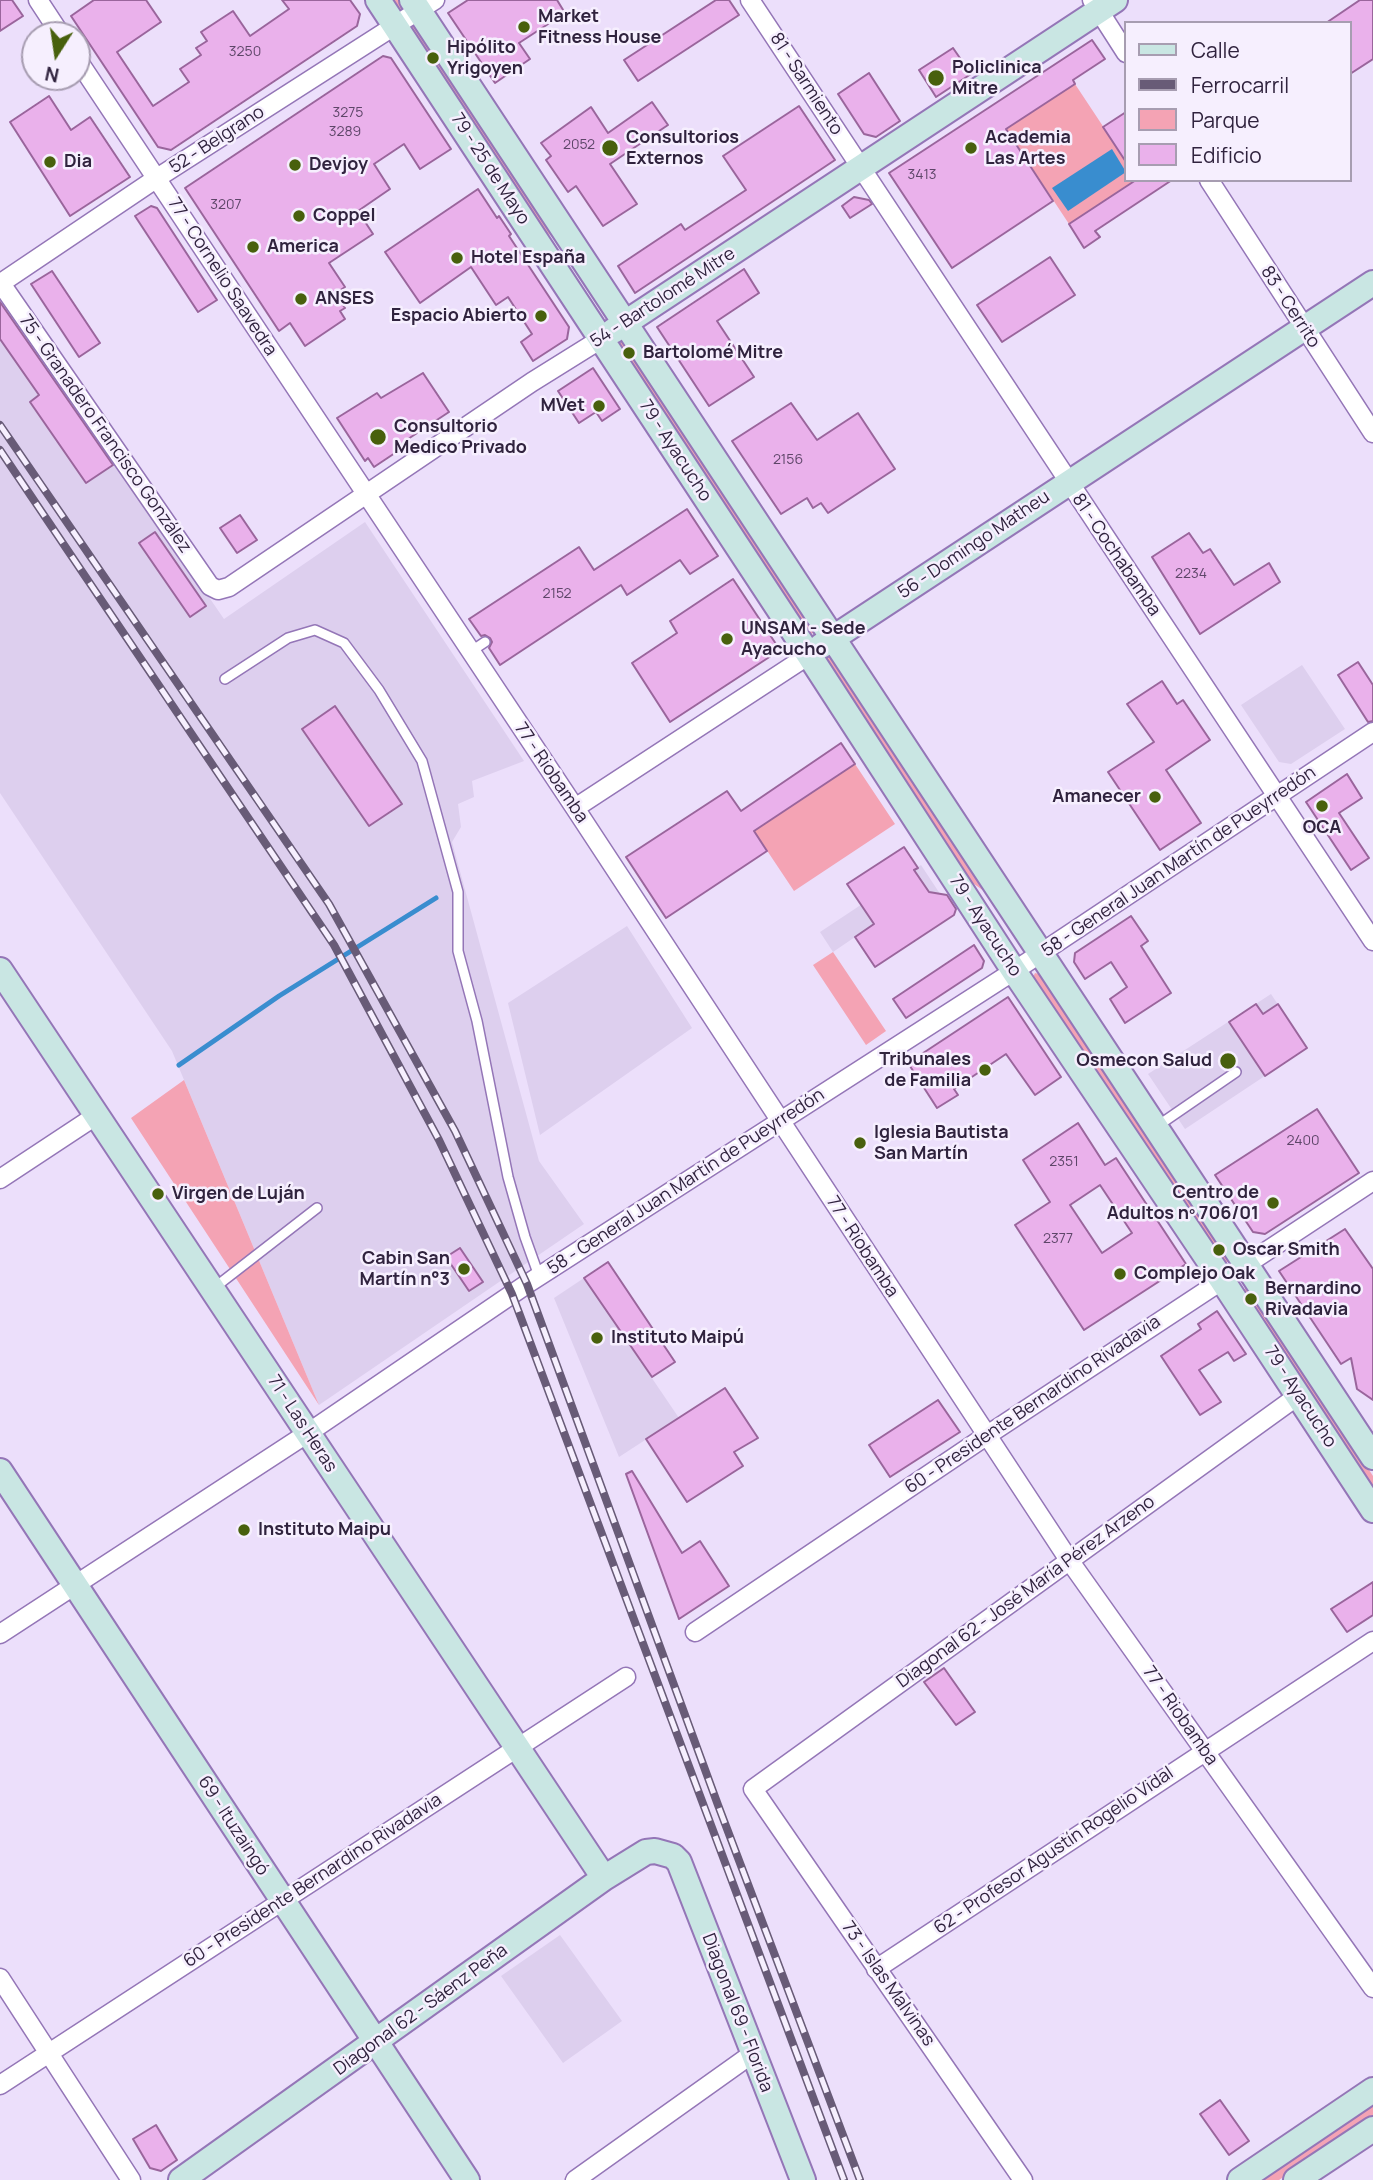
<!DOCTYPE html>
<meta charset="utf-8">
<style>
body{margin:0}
#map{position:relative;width:1373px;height:2180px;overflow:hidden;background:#ecdffb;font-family:Manrope,sans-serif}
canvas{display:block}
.legend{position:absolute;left:1124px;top:21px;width:228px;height:161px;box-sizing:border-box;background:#f6effe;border:2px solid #a79db1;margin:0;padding:9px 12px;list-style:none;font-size:21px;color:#30233e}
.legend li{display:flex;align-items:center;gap:14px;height:35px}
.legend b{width:35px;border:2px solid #a79db1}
.north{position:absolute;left:21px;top:21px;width:70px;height:70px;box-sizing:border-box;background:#f6effe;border:2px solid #a79db1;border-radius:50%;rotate:192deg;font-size:19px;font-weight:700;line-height:28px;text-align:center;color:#30233e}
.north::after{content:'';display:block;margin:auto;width:24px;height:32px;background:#48600d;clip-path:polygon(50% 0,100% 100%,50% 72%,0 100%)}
</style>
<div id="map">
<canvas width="1373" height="2180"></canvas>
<ul class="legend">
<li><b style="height:9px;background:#c9e6e3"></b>Calle</li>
<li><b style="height:9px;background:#685b77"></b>Ferrocarril</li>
<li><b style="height:19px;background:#f4a3b4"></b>Parque</li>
<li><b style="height:19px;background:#eab1eb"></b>Edificio</li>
</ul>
<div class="north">N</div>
</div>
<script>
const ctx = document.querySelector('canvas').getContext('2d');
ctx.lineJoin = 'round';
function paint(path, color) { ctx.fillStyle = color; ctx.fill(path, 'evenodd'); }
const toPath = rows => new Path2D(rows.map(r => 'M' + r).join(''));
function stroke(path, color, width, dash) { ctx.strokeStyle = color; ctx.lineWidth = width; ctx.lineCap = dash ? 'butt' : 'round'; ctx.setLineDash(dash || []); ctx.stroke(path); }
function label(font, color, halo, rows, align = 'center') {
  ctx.font = font + ' Manrope,sans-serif'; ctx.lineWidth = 5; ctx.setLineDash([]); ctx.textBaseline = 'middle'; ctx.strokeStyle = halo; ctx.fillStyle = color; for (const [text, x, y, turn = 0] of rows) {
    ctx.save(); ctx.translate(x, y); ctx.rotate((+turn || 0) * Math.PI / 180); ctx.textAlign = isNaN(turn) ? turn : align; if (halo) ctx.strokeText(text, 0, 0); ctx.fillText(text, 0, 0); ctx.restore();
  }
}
const built = toPath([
 [5,301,224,619,365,522,524,761,472,781,474,797,458,804,461,827,452,842,539,1161,584,1224,319,1405,172,1051,0,793,0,304],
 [1302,665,1345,729,1291,764,1279,762,1241,705],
 [921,865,954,915,875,967,855,937,833,952,820,932],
 [627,926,692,1028,540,1135,508,1003],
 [1271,994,1307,1048,1185,1129,1148,1074],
 [584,1278,679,1418,619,1457,554,1298],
 [560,1935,622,2021,563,2063,501,1976]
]);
const green = toPath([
 [388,0,398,0,603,304,559,242,541,228],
 [1065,58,1078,77,1073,80,1075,84,1122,155,1126,153,1126,180,1136,180,1069,224,991,106],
 [622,341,626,341,815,629,815,633,808,634,618,346],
 [829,655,833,655,1013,935,984,891,967,879,826,660],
 [855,764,895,824,794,891,754,831],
 [833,952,886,1031,866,1045,813,965],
 [1035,973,1039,974,1229,1258,1229,1262,1222,1262,1032,979],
 [184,1080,319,1405,131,1118],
 [1246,1288,1249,1289,1373,1476,1373,1492,1243,1290],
 [1373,2099,1373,2117,1279,2180,1262,2180]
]);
const water = toPath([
 [1112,149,1126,172,1068,211,1052,188]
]);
const stream = toPath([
 [179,1065,279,996,436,898]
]);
const building = toPath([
 [0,0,12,0,23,16,0,31,0,0],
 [94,0,146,0,161,22,117,52,153,106,189,82,180,69,201,55,196,48,207,41,201,32,233,11,250,36,289,9,282,0,350,0,360,14,357,26,171,150,158,147,71,16,94,0],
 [468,0,557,0,565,13,519,43,530,59,495,83,448,13,468,0],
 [716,0,729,0,739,15,638,81,624,60,716,0],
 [1360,0,1373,0,1373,59,1350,74,1350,23,1326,23,1360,0],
 [1092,40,1105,59,1073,80,1075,84,1006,129,1053,201,952,268,889,173,1092,40],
 [953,48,971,74,936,97,919,70,953,48],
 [383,56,391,58,451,149,420,169,404,144,374,164,390,189,358,211,373,234,329,263,345,287,335,294,345,308,340,311,345,319,305,346,290,323,279,331,185,188,383,56],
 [869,73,900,121,876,137,864,134,838,94,869,73],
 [49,96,71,130,90,117,130,177,70,216,10,122,49,96],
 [652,102,668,125,610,164,637,204,603,226,576,186,568,192,546,160,551,156,541,143,591,107,608,133,652,102],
 [799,106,835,160,635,293,618,266,681,224,685,230,746,190,723,156,799,106],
 [1126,112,1126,162,1103,127,1126,112],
 [1136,180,1172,180,1095,231,1100,237,1084,248,1069,224,1136,180],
 [478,189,497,218,499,216,511,234,509,236,569,327,567,339,533,361,521,342,532,334,508,297,496,305,471,267,420,303,385,252,478,189],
 [854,197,869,200,872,204,850,218,842,206,854,197],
 [151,206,157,208,217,300,198,312,135,216,151,206],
 [1050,257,1075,295,1002,342,977,305,1050,257],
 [744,269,759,293,717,321,754,377,709,406,657,327,744,269],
 [52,271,100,343,79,357,31,284,52,271],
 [0,302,113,465,86,483,30,402,39,395,0,339,0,302],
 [593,368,620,409,602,421,596,412,579,423,558,391,593,368],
 [423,373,449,412,408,439,410,443,374,467,368,458,365,461,337,418,377,393,381,398,423,373],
 [791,403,817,440,858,413,895,469,828,513,821,503,813,508,807,498,781,514,732,441,791,403],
 [687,509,718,556,690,574,680,560,627,595,621,585,500,665,489,648,492,642,490,638,485,635,481,636,469,619,579,547,594,570,687,509],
 [240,515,257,540,237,553,220,528,240,515],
 [155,532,206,606,190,617,139,543,155,532],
 [1189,533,1203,553,1210,549,1234,585,1269,563,1280,582,1200,634,1152,557,1189,533],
 [733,579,776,644,774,654,670,722,632,663,677,633,670,621,733,579],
 [1358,662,1373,685,1373,721,1368,722,1338,675,1358,662],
 [1162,681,1177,704,1183,700,1210,740,1166,770,1201,823,1160,850,1108,772,1154,742,1127,704,1162,681],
 [335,706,402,804,369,826,302,729,335,706],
 [841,743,855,764,754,831,767,851,666,918,626,857,727,791,741,811,841,743],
 [1347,774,1362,798,1339,813,1369,858,1351,870,1306,802,1347,774],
 [904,847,918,868,914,870,929,892,947,895,956,909,954,915,875,967,855,937,874,924,847,884,904,847],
 [1131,916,1148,941,1141,946,1171,993,1125,1023,1110,999,1127,987,1111,962,1085,979,1074,962,1075,953,1131,916],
 [974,945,984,961,982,968,906,1018,893,999,974,945],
 [1008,997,1061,1077,1035,1095,1006,1054,954,1089,958,1095,937,1108,908,1063,1008,997],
 [1256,1004,1263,1014,1278,1004,1307,1048,1265,1076,1229,1022,1256,1004],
 [1317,1109,1359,1173,1265,1234,1253,1232,1215,1175,1317,1109],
 [1078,1123,1105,1165,1116,1158,1186,1264,1084,1330,1015,1225,1050,1202,1023,1160,1078,1123],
 [1100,1185,1132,1233,1102,1253,1070,1205,1100,1185],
 [1345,1229,1373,1269,1373,1400,1357,1389,1351,1358,1341,1364,1279,1271,1345,1229],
 [460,1248,483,1282,469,1291,446,1257,460,1248],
 [608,1262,675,1362,652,1377,584,1278,608,1262],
 [1217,1311,1246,1354,1234,1361,1228,1352,1199,1370,1221,1402,1200,1415,1161,1356,1201,1329,1198,1324,1217,1311],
 [725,1388,758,1438,734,1452,743,1466,687,1502,646,1439,725,1388],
 [938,1400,960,1432,890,1477,869,1445,938,1400],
 [632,1471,682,1553,700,1541,729,1586,679,1619,626,1474,632,1471],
 [1373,1582,1373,1615,1347,1632,1331,1609,1373,1582],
 [944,1668,975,1712,956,1725,924,1682,944,1668],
 [1220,2100,1249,2141,1229,2155,1200,2114,1220,2100],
 [156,2125,177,2160,161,2171,150,2168,133,2139,156,2125]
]);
const lane = toPath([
 [470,652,485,642],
 [225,679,288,638,315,630,344,643,379,690,422,761,458,892,458,951,477,1021,508,1177,525,1237,539,1276],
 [1156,1127,1236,1072],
 [214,1288,317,1208]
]);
const street = toPath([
 [38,0,61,35],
 [750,0,1373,941],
 [1092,0,1126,53],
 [77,59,575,808,1069,1560,1373,1988],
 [1209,180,1373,433],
 [0,282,210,586,218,590,229,587,532,382,601,339],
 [1,283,157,178,435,0],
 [575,808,809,655],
 [0,1179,97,1115],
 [695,1632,986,1436,1373,1181],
 [0,1634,308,1433,527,1284,1014,971,1373,732],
 [876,1969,1373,1641],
 [0,1978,131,2180],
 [0,2085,626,1677],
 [575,2180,752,2054],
 [1023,2180,753,1789,1299,1395]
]);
const secondary = toPath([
 [378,0,809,655,1014,971,1222,1280,1373,1510],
 [412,0,1373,1457],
 [613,331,1115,0],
 [821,646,1373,283],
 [0,970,604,1878],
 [0,1471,467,2180],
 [181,2180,604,1878,646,1852,655,1851,673,1856,679,1862,803,2180],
 [1240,2180,1373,2090],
 [1296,2180,1373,2129]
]);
const rail = toPath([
 [0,425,329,904,455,1131,527,1284,718,1805,860,2180],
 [0,450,334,945,439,1140,512,1294,844,2180]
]);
const markers = [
 [524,27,7,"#48600d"],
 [433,58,7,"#48600d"],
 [936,78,9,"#48600d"],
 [610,148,9,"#48600d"],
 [971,148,7,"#48600d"],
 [50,162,7,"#48600d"],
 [295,165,7,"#48600d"],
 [299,216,7,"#48600d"],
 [253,247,7,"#48600d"],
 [457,258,7,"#48600d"],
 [301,299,7,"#48600d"],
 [541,316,7,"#48600d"],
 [629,353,7,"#48600d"],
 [599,406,7,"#48600d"],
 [378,437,9,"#48600d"],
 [727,639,7,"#48600d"],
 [1155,797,7,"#48600d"],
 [1322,806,7,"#48600d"],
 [1228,1061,9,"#48600d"],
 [985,1070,7,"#48600d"],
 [860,1143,7,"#48600d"],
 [158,1194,7,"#48600d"],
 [1273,1203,7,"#48600d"],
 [1219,1250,7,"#48600d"],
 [464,1269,7,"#48600d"],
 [1120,1274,7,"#48600d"],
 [1251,1299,7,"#48600d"],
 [597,1338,7,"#48600d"],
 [244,1530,7,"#48600d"]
];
const numberNames = [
 ["3250",245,52],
 ["3275",348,113],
 ["3289",345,132],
 ["2052",579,145],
 ["3413",922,175],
 ["3207",226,205],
 ["2156",788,460],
 ["2234",1191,574],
 ["2152",557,594],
 ["2400",1303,1141],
 ["2351",1064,1162],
 ["2377",1058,1239]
];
const poiNames = [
 ["Market",538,17],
 ["Fitness House",538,38],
 ["Hipólito",447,48],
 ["Yrigoyen",447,69],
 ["Policlinica",952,68],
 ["Mitre",952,89],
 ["Consultorios",626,138],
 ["Externos",626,159],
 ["Academia",985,138],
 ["Las Artes",985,159],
 ["Dia",64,162],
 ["Devjoy",309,165],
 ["Coppel",313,216],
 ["America",267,247],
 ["Hotel España",471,258],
 ["ANSES",315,299],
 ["Espacio Abierto",527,316,"right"],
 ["Bartolomé Mitre",643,353],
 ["MVet",585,406,"right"],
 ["Consultorio",394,427],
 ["Medico Privado",394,448],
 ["UNSAM - Sede",741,629],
 ["Ayacucho",741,650],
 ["Amanecer",1141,797,"right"],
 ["OCA",1322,828,"center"],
 ["Tribunales",971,1060,"right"],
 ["de Familia",971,1081,"right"],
 ["Osmecon Salud",1212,1061,"right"],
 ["Iglesia Bautista",874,1133],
 ["San Martín",874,1154],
 ["Centro de",1259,1193,"right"],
 ["Adultos nº 706/01",1259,1214,"right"],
 ["Virgen de Luján",172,1194],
 ["Oscar Smith",1233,1250],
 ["Cabin San",450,1259,"right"],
 ["Martín n°3",450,1280,"right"],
 ["Complejo Oak",1134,1274],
 ["Bernardino",1265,1289],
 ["Rivadavia",1265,1310],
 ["Instituto Maipú",611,1338],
 ["Instituto Maipu",258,1530]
];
const streetNames = [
 ["81 - Sarmiento",806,84,57],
 ["52 - Belgrano",217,140,-33],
 ["79 - 25 de Mayo",490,169,57],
 ["77 - Cornelio Saavedra",222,277,57],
 ["54 - Bartolomé Mitre",663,298,-33],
 ["83 - Cerrito",1290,307,57],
 ["75 - Granadero Francisco González",105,434,55],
 ["79 - Ayacucho",675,451,57],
 ["56 - Domingo Matheu",974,545,-34],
 ["81 - Cochabamba",1116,555,56],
 ["77 - Riobamba",551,773,56],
 ["58 - General Juan Martín de Pueyrredón",1179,862,-34],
 ["79 - Ayacucho",985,926,57],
 ["58 - General Juan Martín de Pueyrredón",686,1182,-33],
 ["77 - Riobamba",862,1247,57],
 ["79 - Ayacucho",1300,1397,57],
 ["60 - Presidente Bernardino Rivadavia",1033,1405,-34],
 ["71 - Las Heras",302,1424,57],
 ["Diagonal 62 - José María Pérez Arzeno",1026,1592,-36],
 ["77 - Riobamba",1180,1716,55],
 ["69 - Ituzaingó",233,1826,57],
 ["62 - Profesor Agustín Rogelio Vidal",1054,1851,-34],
 ["60 - Presidente Bernardino Rivadavia",313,1881,-33],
 ["73 - Islas Malvinas",888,1984,55],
 ["Diagonal 62 - Sáenz Peña",421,2010,-36],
 ["Diagonal 69 - Florida",737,2013,69]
];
paint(built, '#ddcfee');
paint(green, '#f4a3b4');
paint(water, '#398dcf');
stroke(stream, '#398dcf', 5);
paint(building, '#eab1eb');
stroke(building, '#9a659c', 2);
stroke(lane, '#9476b7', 12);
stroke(street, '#9476b7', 21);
stroke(secondary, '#9476b7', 28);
stroke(lane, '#fff', 9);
stroke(street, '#fff', 18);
stroke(secondary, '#c9e6e3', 24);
stroke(rail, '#685b77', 8);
stroke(rail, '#f6effe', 5, [16]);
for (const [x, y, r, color] of markers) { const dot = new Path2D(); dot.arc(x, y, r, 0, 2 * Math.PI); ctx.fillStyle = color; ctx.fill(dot); stroke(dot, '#f6effe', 2.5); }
label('14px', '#5e4669', null, numberNames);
label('bold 18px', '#30233e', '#f6effe', poiNames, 'left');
label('18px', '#30233e', '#f6effe', streetNames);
</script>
